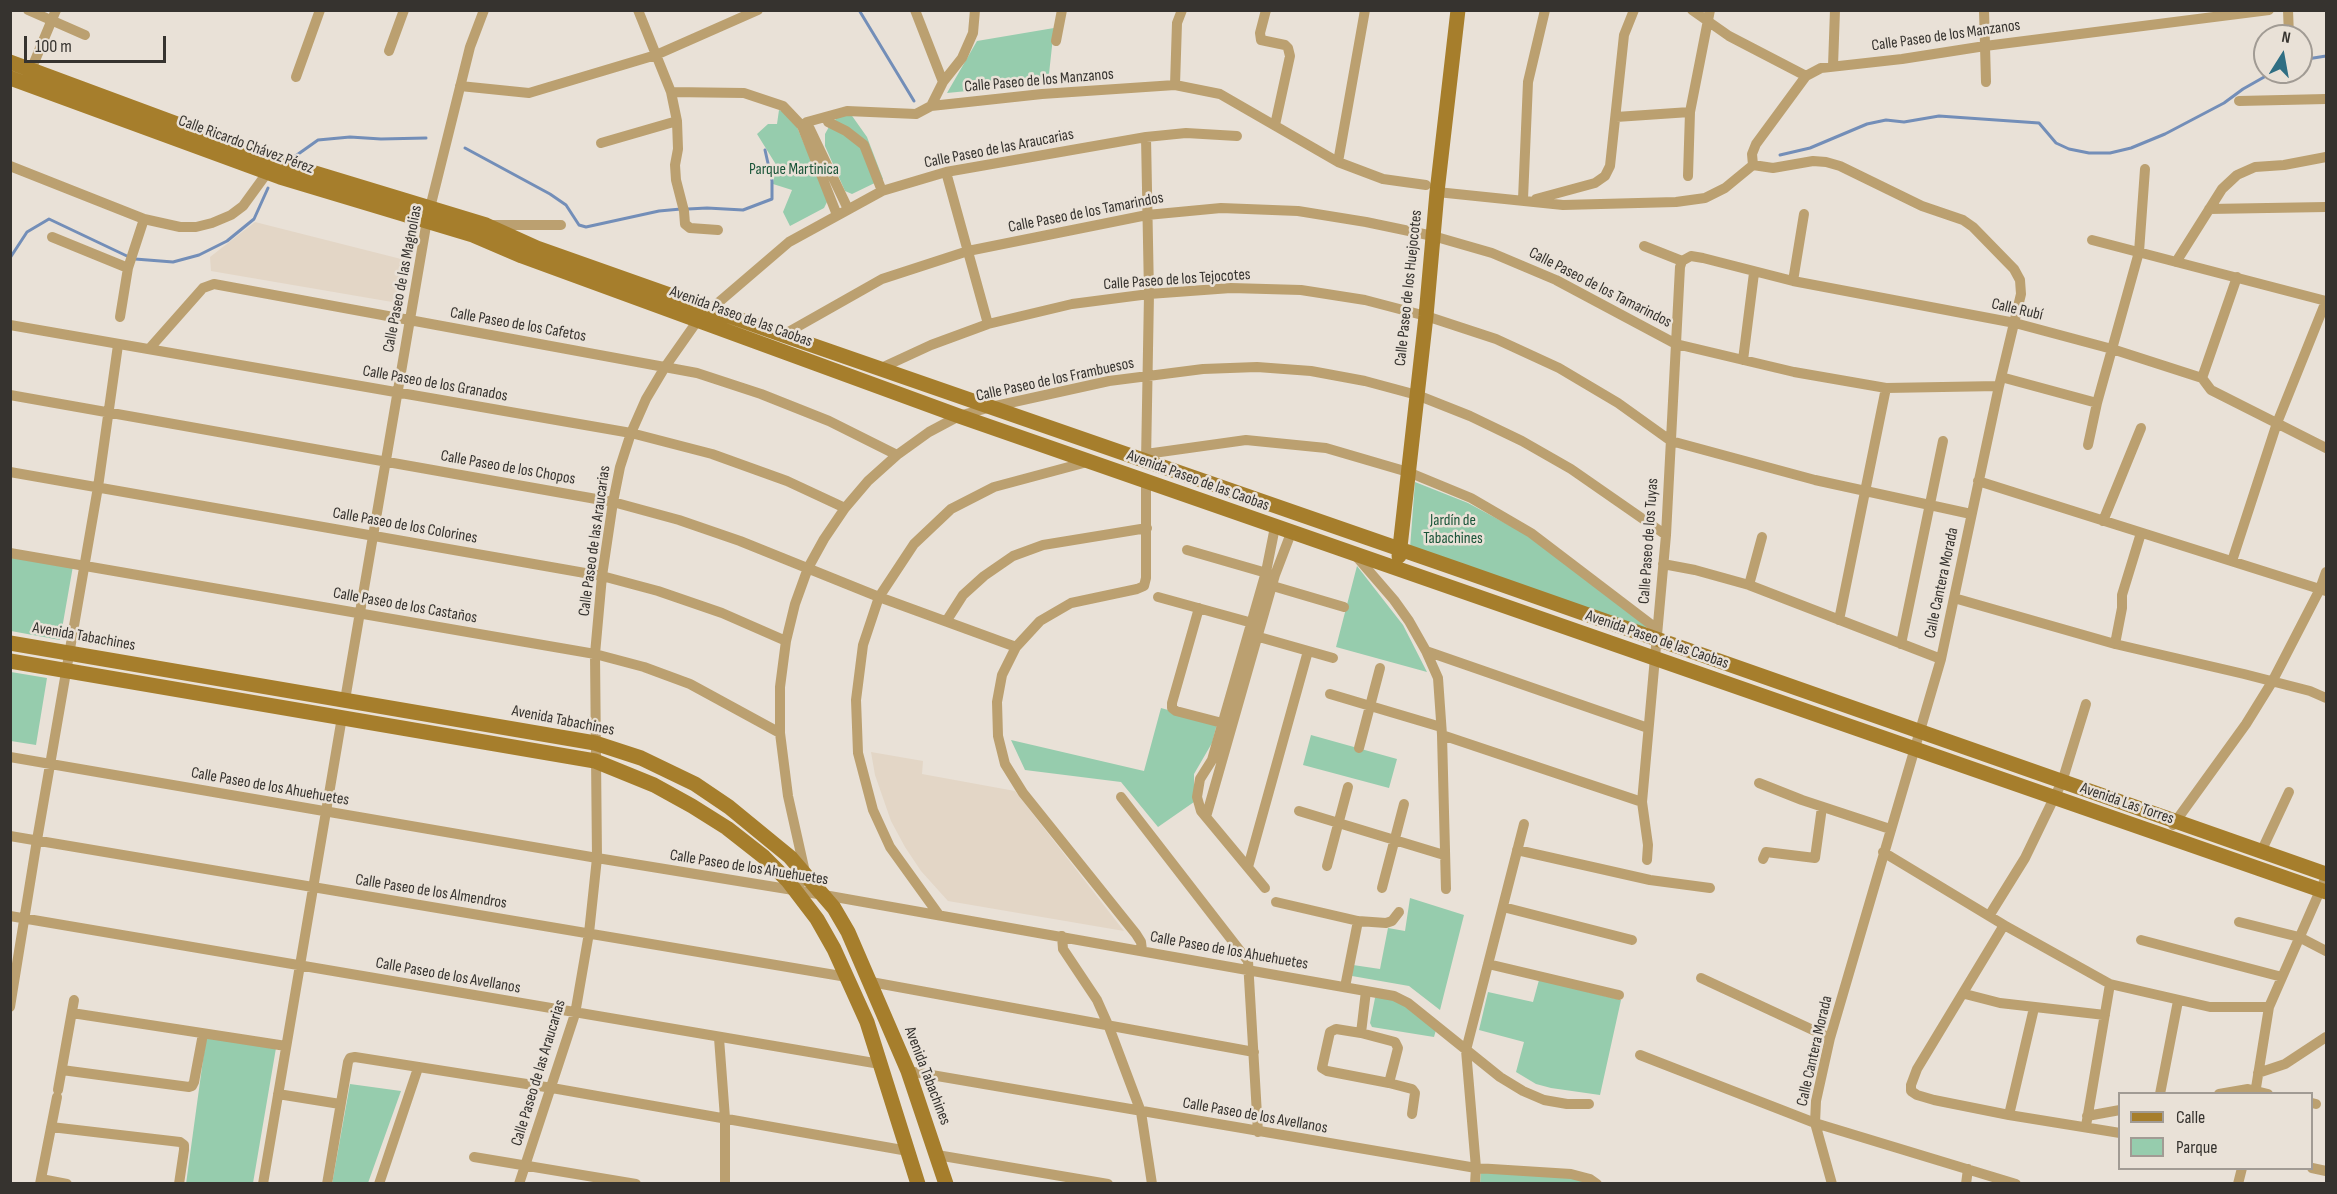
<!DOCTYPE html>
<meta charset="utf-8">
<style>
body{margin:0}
#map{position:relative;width:2337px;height:1194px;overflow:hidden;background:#e9e1d7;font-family:"Sofia Sans Condensed",sans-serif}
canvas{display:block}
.frame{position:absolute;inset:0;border:12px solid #36332f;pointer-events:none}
.legend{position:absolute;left:2118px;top:1092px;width:195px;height:78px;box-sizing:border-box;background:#e9e1d7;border:2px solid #a19b94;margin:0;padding:8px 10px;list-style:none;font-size:18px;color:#36332f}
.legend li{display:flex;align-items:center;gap:12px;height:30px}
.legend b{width:30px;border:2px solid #a19b94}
.north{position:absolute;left:2253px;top:24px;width:60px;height:60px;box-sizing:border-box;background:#e9e1d7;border:2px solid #a19b94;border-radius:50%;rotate:11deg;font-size:16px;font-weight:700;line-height:24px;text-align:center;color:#36332f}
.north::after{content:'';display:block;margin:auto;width:21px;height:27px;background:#2f6e83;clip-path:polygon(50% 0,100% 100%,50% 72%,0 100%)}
.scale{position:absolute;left:24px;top:36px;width:142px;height:27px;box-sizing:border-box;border:3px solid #36332f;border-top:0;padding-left:8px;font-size:18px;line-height:21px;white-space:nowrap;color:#36332f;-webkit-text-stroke:4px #e9e1d7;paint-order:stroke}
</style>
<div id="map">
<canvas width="2337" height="1194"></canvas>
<div class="frame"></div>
<ul class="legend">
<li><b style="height:8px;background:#a67e2c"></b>Calle</li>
<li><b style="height:16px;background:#96ccad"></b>Parque</li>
</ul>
<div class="north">N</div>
<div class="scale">100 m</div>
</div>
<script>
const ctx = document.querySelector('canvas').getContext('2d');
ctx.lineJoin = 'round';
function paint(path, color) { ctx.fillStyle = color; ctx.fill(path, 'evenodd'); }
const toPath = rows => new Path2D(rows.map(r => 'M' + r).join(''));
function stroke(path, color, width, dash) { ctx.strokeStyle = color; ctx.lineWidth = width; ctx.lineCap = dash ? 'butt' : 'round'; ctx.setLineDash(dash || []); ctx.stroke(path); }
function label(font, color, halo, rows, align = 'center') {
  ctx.font = font + ' "Sofia Sans Condensed",sans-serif'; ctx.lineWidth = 5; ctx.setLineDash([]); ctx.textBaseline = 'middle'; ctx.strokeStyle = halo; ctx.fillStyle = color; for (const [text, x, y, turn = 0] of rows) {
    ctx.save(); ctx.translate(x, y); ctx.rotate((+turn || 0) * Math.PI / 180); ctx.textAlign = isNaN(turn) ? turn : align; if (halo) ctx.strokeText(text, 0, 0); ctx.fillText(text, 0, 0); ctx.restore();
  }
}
const built = toPath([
 [255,222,405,260,398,303,211,271,210,257],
 [871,752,923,761,922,774,1015,791,1124,931,948,901,921,871,905,847,891,821,875,775]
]);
const green = toPath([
 [1054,28,1048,83,947,93,977,41],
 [779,110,788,113,794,120,828,200,824,208,790,226,783,212,792,190,773,184,775,163,757,134,768,124,777,124],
 [850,113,867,137,883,179,852,194,845,191,825,146,825,134,830,125,838,117],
 [1415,482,1468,503,1529,536,1647,624,1646,632,1410,548],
 [10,555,73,566,60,640,11,631],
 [1357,566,1403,625,1427,672,1336,647],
 [11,672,47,678,36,745,11,741],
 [1161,708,1217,724,1212,743,1194,774,1194,802,1158,827,1121,782,1025,770,1011,740,1144,771],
 [1311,735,1397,759,1389,788,1303,765],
 [1410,898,1464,915,1440,1010,1409,986,1352,976,1353,965,1380,969,1388,928,1405,931],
 [1539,980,1621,1000,1600,1095,1551,1088,1536,1084,1516,1072,1524,1042,1479,1030,1488,992,1533,1002],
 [1378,996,1400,1001,1436,1030,1434,1037,1372,1027,1370,1023,1375,998],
 [206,1038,276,1048,253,1183,186,1184],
 [350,1084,401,1091,368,1183,332,1184],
 [1481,1172,1573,1176,1590,1184,1480,1184]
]);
const stream = toPath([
 [859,10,914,101],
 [2301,60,2326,56],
 [465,148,550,194,566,205,579,225,586,227,659,211,681,209],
 [1780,155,1810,148,1867,124,1886,120,1904,122,1939,116,2039,123,2056,143,2069,149,2089,153,2110,153,2131,148,2165,134,2224,103,2243,89,2273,72],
 [294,157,318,140,350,137,381,139,426,138],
 [688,209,707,208,743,210,772,199,772,181,765,150],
 [10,258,27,232,49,219,129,257],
 [135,259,173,262,199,255,227,241,254,219,268,188]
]);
const street = toPath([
 [28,10,85,35],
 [638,10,671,92,677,121,678,149,675,165,676,180,684,211,685,224,690,228,718,230],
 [915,10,943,82],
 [1266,10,1260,33,1261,40,1285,45,1288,48,1290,56,1275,125],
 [1692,10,1729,36,1806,76],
 [1984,10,1986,82],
 [2288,10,2289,36],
 [1056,41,1062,10],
 [389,51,404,10],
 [1833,66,1835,10],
 [31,70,56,10],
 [296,77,320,10],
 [1175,85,1177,23,1182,10],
 [460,86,529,93,656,55,758,10],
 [671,92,744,93,783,106,802,126,837,215],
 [2239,101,2326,99],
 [931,106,943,82,962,58,973,33,975,10],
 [1616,117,1690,112],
 [828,122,846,131,864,145,882,191],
 [807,123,848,209],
 [802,126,807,122,847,111,916,114,931,106,1042,94,1175,85,1220,94,1338,162,1383,179,1426,185],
 [1146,137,1149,294,1146,461],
 [601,143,677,121],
 [1338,162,1365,10],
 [1753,165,1773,168,1813,161,1826,162,1840,166,1922,206,1963,220,1973,227,2014,269,2020,280,2021,294,1999,386,1941,659,1830,1038,1816,1101,1815,1123,1832,1184],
 [1753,165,1752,154,1756,144,1806,76,1821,68,1902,59,1985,46,2269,10],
 [10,166,144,219,180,227,196,227,212,223,231,215,243,206,267,173],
 [946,172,988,324],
 [1688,176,1690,112,1710,10],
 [1437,192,1563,205,1676,202,1705,198,1725,188,1753,165],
 [1523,199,1528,82,1545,10],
 [1536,199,1595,183,1605,176,1610,166,1624,35,1634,10],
 [2209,209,2326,207],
 [489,225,561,225],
 [52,237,128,268],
 [2092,240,2326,301],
 [1644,246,1682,261],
 [1682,261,1691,256,1703,258,1793,281,2015,323,2112,349,2202,378,2211,390,2326,448],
 [2176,262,2222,189,2237,175,2255,167,2284,165,2326,157],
 [1793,281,1804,214],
 [120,317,128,268,144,219],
 [10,325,631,433,712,454,787,481,845,508],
 [783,335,882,279,968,251,1147,215,1221,208,1298,211,1366,222,1433,236,1492,253,1556,280,1676,344,1794,372,1886,388,1999,386],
 [149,349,203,288,214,284,697,373,761,394,829,421,897,455],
 [1743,360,1754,273],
 [879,369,931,345,988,324,1072,304,1149,294,1231,288,1301,290,1365,300,1426,316,1496,339,1559,368,1618,403,1671,441,1815,480,1971,514],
 [2001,377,2097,403],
 [2202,378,2237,277],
 [10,395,613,502,679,520,740,541,879,597,1016,647],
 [2088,445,2097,403,2139,252,2145,169],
 [1146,454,1246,440,1326,448,1408,472,1471,498,1531,533,1657,629],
 [10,472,602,576,658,591,722,613,786,641],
 [1978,481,2326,591],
 [2103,521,2141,428],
 [1187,550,1270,574],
 [10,553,595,654,644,667,690,684,780,733],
 [1356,556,1394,600,1409,621,1426,651,1438,678,1442,735,1446,889],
 [2232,561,2277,423,2326,301],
 [1663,564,1695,570,1749,585,1941,659],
 [1266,584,1344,607],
 [1749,585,1762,537],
 [1158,597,1256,624],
 [1954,598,2115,644,2244,674,2310,691,2326,698],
 [1199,608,1172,703,1172,708,1176,711,1226,724],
 [947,620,963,595,984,576,1013,556,1043,545,1147,528],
 [1839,620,1886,388],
 [1252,635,1333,658],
 [1901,644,1943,441],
 [2115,644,2122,608,2122,595,2141,533],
 [1426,651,1648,728],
 [1330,694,1441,727],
 [345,700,427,220,470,47,484,10],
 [1442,735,1642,802],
 [1359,748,1380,668],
 [10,757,597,858,824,895,1394,996,1408,1003,1500,1077,1523,1091,1544,1100,1567,1104,1589,1104],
 [1759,783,1802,800,1890,829],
 [1121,797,1248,961,1258,1132],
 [1299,811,1444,855],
 [1206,817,1275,575,1291,533],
 [2173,825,2246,724,2272,682,2320,589,2326,572],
 [10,836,847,977],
 [1517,850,1650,880,1710,888],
 [1883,852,2004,925,2110,984,2210,1007,2269,1007],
 [2261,852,2289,792],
 [1763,859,1766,852,1815,858,1822,807],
 [1647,860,1648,845,1642,802,1666,535,1680,267,1682,261],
 [1327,866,1348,787],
 [1248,867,1308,651],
 [1265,888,1201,811,1197,797,1200,779,1212,760,1266,572,1275,527],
 [1382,888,1404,804],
 [797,891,805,872,788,796,780,733,780,687,786,641,795,604,808,568,824,539,845,508,868,481,897,455,929,432,959,416,991,407,1109,381,1203,369,1257,367,1311,371,1365,381,1417,395,1470,416,1522,441,1571,469,1666,535],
 [1276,902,1358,921,1386,923,1392,921,1399,912],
 [1503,907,1632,940],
 [939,915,890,847,873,810,858,753,856,700,863,645,879,597,914,544,951,509,994,487,1091,461],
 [10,916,880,1064],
 [1989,916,2025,858,2054,798,2062,782,2086,704],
 [2239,922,2299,937,2326,951],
 [2004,925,1917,1069,1911,1085,1911,1091,1917,1095,1934,1100,2009,1115,2120,1133],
 [1062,936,1063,949,1097,1000,1109,1027,1141,1112,1152,1184],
 [2141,940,2282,977],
 [1142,950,1141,942,1136,934,1023,793,1005,764,998,736,997,702,1002,675,1016,647,1040,621,1071,603,1137,589,1144,586,1146,578,1146,482],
 [1488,964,1619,995],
 [1701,978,1830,1038],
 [871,982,1254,1052],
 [1345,987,1358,921],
 [1965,994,2000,1003,2105,1015],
 [10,1007,37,840,98,487,118,345],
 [72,1013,286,1046],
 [1361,1033,1366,991],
 [719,1038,725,1118,725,1184],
 [1640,1055,1815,1123,2016,1184],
 [62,1070,189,1087,192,1086,194,1082,203,1034],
 [908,1071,1476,1168,1571,1174,1590,1179,1597,1184],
 [2258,1073,2285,1064,2326,1037],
 [1389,1083,1398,1048,1395,1042,1361,1033,1336,1029,1330,1032,1322,1068,1327,1071,1389,1083,1412,1089,1415,1093,1412,1114],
 [58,1090,74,1000],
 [278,1094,340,1104],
 [2160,1094,2178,1001],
 [2219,1094,2248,1089,2268,1094],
 [2255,1094,2269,1007,2326,877],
 [2312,1103,2316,1104],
 [2009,1115,2034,1008],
 [2087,1116,2120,1110],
 [2086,1126,2110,984],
 [51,1127,180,1142,184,1145,184,1150,179,1184],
 [937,1155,1108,1184],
 [474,1157,636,1184],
 [2312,1168,2326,1171],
 [41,1179,67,1184],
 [40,1184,57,1097],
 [263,1184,342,717],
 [327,1184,348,1062,350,1058,355,1057,552,1088,908,1151],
 [379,1184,418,1068],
 [519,1184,575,1014,589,933,597,858,595,654,602,576,613,502,620,467,631,433,646,399,665,367,698,320,789,242,882,191,946,172,1146,137,1186,133,1237,136],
 [1475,1184,1476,1168,1466,1050,1524,824],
 [1966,1184,1968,1169],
 [2238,1184,2242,1168]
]);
const secondary = toPath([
 [10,62,285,164,486,225,537,248,783,335,1463,571,2326,874],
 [10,78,280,177,473,235,522,256,959,416,2326,892],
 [1399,556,1426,316,1437,192,1458,10],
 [10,643,595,743,641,758,695,784,729,807,790,857,834,908,848,932,908,1071,946,1184],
 [10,661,595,761,654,785,692,806,727,828,764,857,788,881,817,919,834,949,867,1022,918,1184]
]);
const streetNames = [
 ["Calle Paseo de los Manzanos",1946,36,-8],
 ["Calle Paseo de los Manzanos",1039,81,-5],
 ["Calle Ricardo Chávez Pérez",246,145,20],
 ["Calle Paseo de las Araucarias",999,149,-11],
 ["Calle Paseo de los Tamarindos",1086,213,-11],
 ["Calle Paseo de las Magnolias",403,279,-79],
 ["Calle Paseo de los Tejocotes",1177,280,-4],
 ["Calle Paseo de los Huejocotes",1409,288,-84],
 ["Calle Paseo de los Tamarindos",1600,288,27],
 ["Calle Rubí",2017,310,13],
 ["Avenida Paseo de las Caobas",741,317,20],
 ["Calle Paseo de los Cafetos",518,325,10],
 ["Calle Paseo de los Frambuesos",1055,380,-12],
 ["Calle Paseo de los Granados",435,384,10],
 ["Calle Paseo de los Chopos",508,468,10],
 ["Avenida Paseo de las Caobas",1198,481,20],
 ["Calle Paseo de los Colorines",405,526,10],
 ["Calle Paseo de las Araucarias",595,541,-82],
 ["Calle Paseo de los Tuyas",1649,541,-86],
 ["Calle Cantera Morada",1942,583,-78],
 ["Calle Paseo de los Castaños",405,606,10],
 ["Avenida Tabachines",84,637,10],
 ["Avenida Paseo de las Caobas",1657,640,19],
 ["Avenida Tabachines",563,721,11],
 ["Calle Paseo de los Ahuehuetes",270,787,10],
 ["Avenida Las Torres",2127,804,19],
 ["Calle Paseo de los Ahuehuetes",749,868,9],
 ["Calle Paseo de los Almendros",431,892,9],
 ["Calle Paseo de los Ahuehuetes",1229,951,10],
 ["Calle Paseo de los Avellanos",448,976,10],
 ["Calle Cantera Morada",1815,1051,-77],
 ["Calle Paseo de las Araucarias",539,1073,-73],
 ["Avenida Tabachines",927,1076,69],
 ["Calle Paseo de los Avellanos",1255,1116,10]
];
const parkNames = [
 ["Parque Martinica",794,170],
 ["Jardín de",1453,521],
 ["Tabachines",1453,539]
];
paint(built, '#e3d6c6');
paint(green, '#96ccad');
stroke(stream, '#738eb8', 3);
stroke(street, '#bba070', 10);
stroke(secondary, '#a67e2c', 15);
label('16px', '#36332f', '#e9e1d7', streetNames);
label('16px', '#195438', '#e9e1d7', parkNames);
</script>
